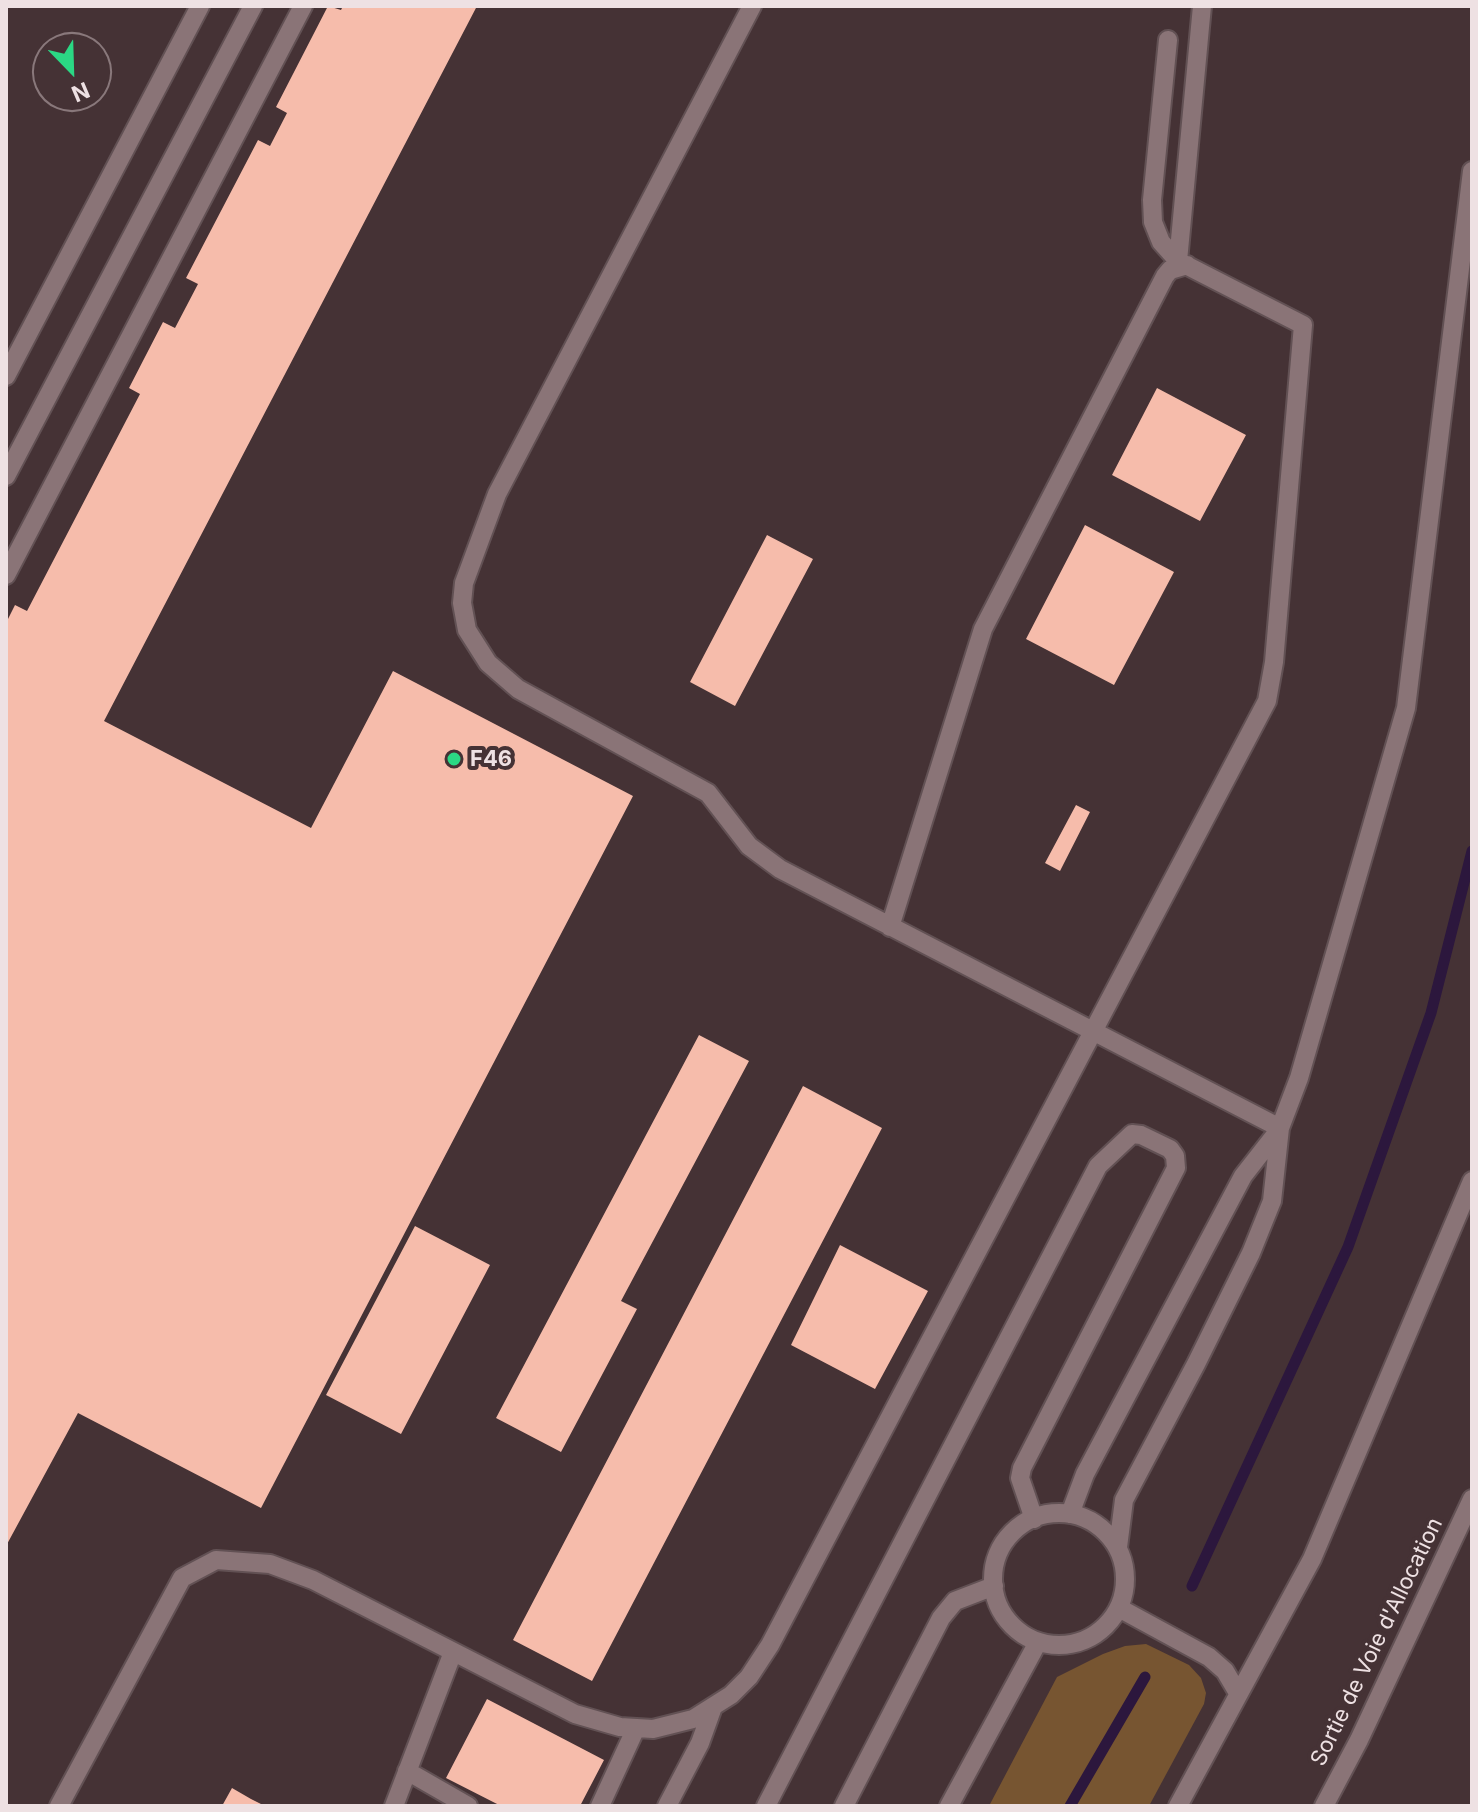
<!DOCTYPE html>
<style>
body{margin:0}
#map{position:relative;width:1478px;height:1812px;overflow:hidden;background:#453235;font-family:Inter,sans-serif}
canvas{display:block}
.frame{position:absolute;inset:0;border:8px solid #eee1e3;pointer-events:none}
.north{position:absolute;left:32px;top:32px;width:80px;height:80px;box-sizing:border-box;background:#453235;border:2px solid #89787b;border-radius:50%;rotate:157deg;font-size:22px;font-weight:700;line-height:32px;text-align:center;color:#eee1e3}
.north::after{content:'';display:block;margin:auto;width:28px;height:36px;background:#2bd884;clip-path:polygon(50% 0,100% 100%,50% 72%,0 100%)}
</style>
<div id="map">
<canvas width="1478" height="1812"></canvas>
<div class="frame"></div>
<div class="north">N</div>
</div>
<script>
const ctx = document.querySelector('canvas').getContext('2d');
ctx.lineJoin = 'round';
function paint(path, color) { ctx.fillStyle = color; ctx.fill(path, 'evenodd'); }
const toPath = rows => new Path2D(rows.map(r => 'M' + r).join(''));
function stroke(path, color, width, dash) { ctx.strokeStyle = color; ctx.lineWidth = width; ctx.lineCap = dash ? 'butt' : 'round'; ctx.setLineDash(dash || []); ctx.stroke(path); }
function label(font, color, halo, rows, align = 'center') {
  ctx.font = font + ' Inter,sans-serif'; ctx.lineWidth = 8; ctx.setLineDash([]); ctx.textBaseline = 'middle'; ctx.strokeStyle = halo; ctx.fillStyle = color; for (const [text, x, y, turn = 0] of rows) {
    ctx.save(); ctx.translate(x, y); ctx.rotate((+turn || 0) * Math.PI / 180); ctx.textAlign = isNaN(turn) ? turn : align; if (halo) ctx.strokeText(text, 0, 0); ctx.fillText(text, 0, 0); ctx.restore();
  }
}
const green = toPath([
 [1146,1644,1189,1665,1201,1678,1206,1693,1204,1704,1149,1806,989,1806,1057,1677,1103,1654,1125,1646]
]);
const stream = toPath([
 [1192,1586,1348,1247,1431,1013,1472,851],
 [1070,1806,1145,1677]
]);
const building = toPath([
 [328,6,341,10,343,6,477,6,104,721,311,828,393,671,633,796,261,1508,78,1413,6,1546,6,623,15,605,27,611,140,394,129,388,163,322,175,328,198,284,186,278,258,140,270,146,287,113,276,107],
 [1157,388,1246,435,1200,521,1112,475],
 [1085,525,1174,572,1114,685,1026,639],
 [767,535,813,559,735,706,690,682],
 [1076,805,1090,812,1060,871,1045,863],
 [699,1035,749,1061,621,1301,637,1309,561,1452,496,1418],
 [803,1086,882,1128,592,1681,513,1640],
 [415,1226,490,1265,401,1434,326,1395],
 [840,1245,928,1291,875,1389,791,1345],
 [487,1699,604,1760,580,1806,501,1806,446,1778],
 [232,1788,251,1799,265,1806,222,1806]
]);
const lane = toPath([
 [752,6,497,494,464,583,462,603,467,630,488,663,518,689,708,793,749,846,780,869,1280,1128],
 [1178,261,1202,6],
 [6,376,200,6],
 [6,476,253,6],
 [6,575,303,6],
 [890,927,983,629,1165,276,1170,270,1187,265],
 '993 1579a66 66 0 1 1 132 0a66 66 0 1 1-132 0Z',
 [1070,1514,1085,1474,1243,1176,1279,1130],
 [1118,1547,1124,1500,1196,1364,1251,1253,1272,1201,1280,1128,1299,1078,1406,708,1472,171],
 [1119,1608,1209,1657,1225,1671,1238,1693],
 [407,1771,468,1806],
 [59,1806,182,1578,216,1560,270,1564,313,1580,575,1714,620,1727,653,1729,693,1719,731,1695,749,1677,770,1645,1267,701,1274,662,1303,325,1178,261,1161,242,1153,222,1152,200,1168,40],
 [394,1806,453,1652],
 [600,1806,636,1728],
 [667,1806,700,1743,713,1707],
 [766,1806,1098,1166,1132,1134,1141,1135,1170,1149,1175,1156,1176,1168,1022,1468,1020,1478,1034,1519],
 [844,1806,941,1618,955,1601,994,1586],
 [949,1806,1038,1642],
 [1178,1806,1312,1559,1472,1181],
 [1324,1806,1359,1740,1472,1499]
]);
const markers = [
 [454,759,8,"#2bd884"]
];
const poiNames = [
 ["F46",470,759]
];
const streetNames = [
 ["Sortie de Voie d'Allocation",1377,1642,-64]
];
paint(green, '#775531');
stroke(stream, '#2c173d', 11);
paint(building, '#f6bcab');
stroke(lane, '#625154', 22);
stroke(lane, '#8a7477', 18);
for (const [x, y, r, color] of markers) { const dot = new Path2D(); dot.arc(x, y, r, 0, 2 * Math.PI); ctx.fillStyle = color; ctx.fill(dot); stroke(dot, '#453235', 3); }
label('bold 22px', '#eee1e3', '#453235', poiNames, 'left');
label('22px', '#eee1e3', '#453235', streetNames);
</script>
